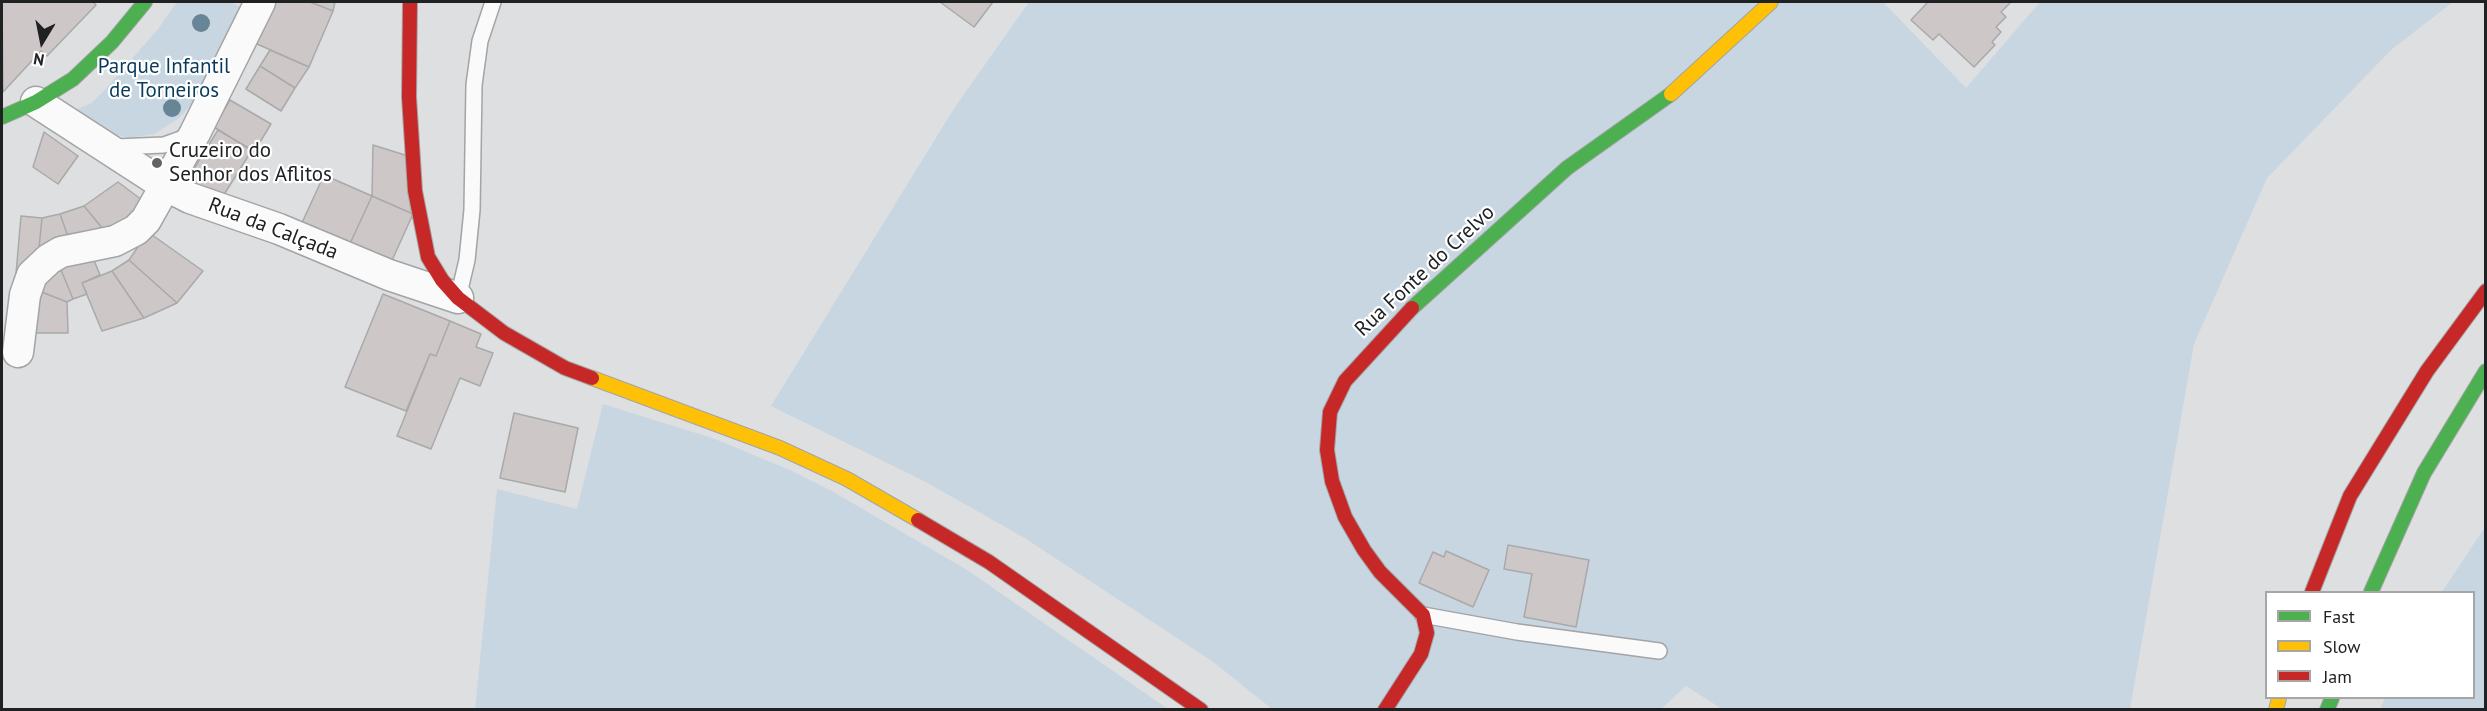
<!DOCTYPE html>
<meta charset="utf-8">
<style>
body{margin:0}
#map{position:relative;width:2487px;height:711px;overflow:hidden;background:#dddfe1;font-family:"PT Sans",sans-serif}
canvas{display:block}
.frame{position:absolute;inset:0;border:3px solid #202123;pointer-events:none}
.legend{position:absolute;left:2265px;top:591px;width:210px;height:108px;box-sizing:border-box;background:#fff;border:2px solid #a6a6a7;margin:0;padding:8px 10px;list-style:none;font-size:18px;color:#202123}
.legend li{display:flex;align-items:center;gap:12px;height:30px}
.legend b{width:30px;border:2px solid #a6a6a7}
.north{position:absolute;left:12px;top:12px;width:60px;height:60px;-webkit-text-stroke:4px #fff;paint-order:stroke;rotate:190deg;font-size:16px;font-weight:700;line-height:24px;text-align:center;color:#202123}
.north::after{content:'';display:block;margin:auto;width:21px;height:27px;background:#202123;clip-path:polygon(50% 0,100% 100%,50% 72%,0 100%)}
</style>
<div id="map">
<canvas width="2487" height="711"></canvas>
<div class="frame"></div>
<ul class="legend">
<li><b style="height:8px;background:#4caf50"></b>Fast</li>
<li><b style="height:8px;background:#ffc107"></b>Slow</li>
<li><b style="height:8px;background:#c62828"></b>Jam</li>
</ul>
<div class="north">N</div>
</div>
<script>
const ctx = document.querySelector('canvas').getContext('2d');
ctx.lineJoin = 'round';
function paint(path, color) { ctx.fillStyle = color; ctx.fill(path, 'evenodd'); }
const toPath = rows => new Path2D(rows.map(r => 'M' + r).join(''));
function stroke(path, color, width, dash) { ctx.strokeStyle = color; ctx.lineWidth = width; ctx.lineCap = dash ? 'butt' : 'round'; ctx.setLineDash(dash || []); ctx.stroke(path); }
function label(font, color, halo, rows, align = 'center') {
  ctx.font = font + ' "PT Sans",sans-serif'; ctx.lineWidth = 4.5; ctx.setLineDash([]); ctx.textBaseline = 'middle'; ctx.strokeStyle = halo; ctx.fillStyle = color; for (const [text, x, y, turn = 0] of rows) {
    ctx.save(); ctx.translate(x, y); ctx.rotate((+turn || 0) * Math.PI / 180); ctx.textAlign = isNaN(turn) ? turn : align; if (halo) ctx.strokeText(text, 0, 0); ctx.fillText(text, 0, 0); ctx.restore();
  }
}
const green = toPath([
 [177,2,230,2,245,9,196,100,178,119,154,134,129,138,103,131,69,112,90,104,104,91,158,29],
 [1029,2,1883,2,1966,88,2040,2,2453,2,2392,49,2267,178,2194,344,2130,709,1722,709,1686,686,1661,709,1272,709,1212,661,1023,537,924,481,771,406,953,110],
 [603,404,715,439,790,470,830,490,967,570,1168,709,475,710,497,489,577,509],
 [2485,527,2485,709,2380,709,2385,698,2474,698,2474,592,2442,592]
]);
const building = toPath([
 [2,2,93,2,96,5,47,56,41,51,3,92,2,2],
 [264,2,310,2,333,11,309,67,248,40,264,2],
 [310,2,335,2,333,11,310,2],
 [940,2,993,2,974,27,940,2],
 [1925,2,2011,2,2001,12,2006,17,1996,27,2001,32,1992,42,1995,45,1974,67,1939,34,1933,40,1911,20,1927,3,1925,2],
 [270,50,309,67,295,88,260,66,270,50],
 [260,66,295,88,281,111,246,89,260,66],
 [230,100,271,124,254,152,214,127,230,100],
 [218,130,252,150,220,201,180,178,189,164,195,167,218,130],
 [44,132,78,156,58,184,33,167,44,132],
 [373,145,408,156,413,214,372,196,373,145],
 [324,175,372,196,348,248,300,227,324,175],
 [118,182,150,206,112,240,84,206,118,182],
 [372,196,413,214,389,267,348,248,372,196],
 [84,206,108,235,71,245,60,214,84,206],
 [60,214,71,245,38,258,42,218,60,214],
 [21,216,42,218,38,258,16,274,21,216],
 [148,232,203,271,177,303,129,260,148,232],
 [91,253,100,275,82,283,87,294,73,299,57,260,91,253],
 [57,260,73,299,67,302,34,289,57,260],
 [129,260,177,303,144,318,112,271,129,260],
 [112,271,144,318,102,331,82,283,112,271],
 [34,289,67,302,68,333,28,333,34,289],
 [383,294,450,321,436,356,430,354,406,411,345,387,383,294],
 [450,321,481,334,476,347,493,353,480,386,460,378,431,449,397,436,430,354,436,356,450,321],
 [514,413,578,428,565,492,500,478,514,413],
 [1508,545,1589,560,1576,627,1524,617,1532,574,1504,569,1508,545],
 [1446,551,1489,570,1473,607,1419,583,1433,552,1444,557,1446,551]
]);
const lane = toPath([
 [116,147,164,145,189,136],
 [458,298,467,260,472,210,474,85,480,41,493,2],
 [1423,615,1517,632,1659,651]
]);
const street = toPath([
 [36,102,161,183,190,198,279,229,389,275,458,298],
 [18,352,25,295,32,275,49,259,61,252,115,241,136,230,146,220,195,133,260,2]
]);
const fast = toPath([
 [2,117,36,102,73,79,112,42,145,2],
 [1412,308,1567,168,1671,94],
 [2371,592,2424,473,2486,371],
 [2327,710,2332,698]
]);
const slow = toPath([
 [1671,94,1771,2],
 [592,378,780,448,847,479,918,520],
 [2276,710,2279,698]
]);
const jam = toPath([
 [410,2,409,97,415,191,428,257,442,280,458,298,504,333,565,368,592,378],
 [918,520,989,562,1201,710],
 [2312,592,2350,496,2427,371,2486,291],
 [1385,710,1421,654,1427,633,1423,615,1380,572,1364,550,1345,517,1332,481,1327,450,1330,412,1345,381,1412,308]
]);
const trees = [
 [201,23],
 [172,108]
];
const markers = [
 [157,163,6,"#626466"]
];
const parkNames = [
 ["Parque Infantil",164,67],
 ["de Torneiros",164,91]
];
const poiNames = [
 ["Cruzeiro do",169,151],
 ["Senhor dos Aflitos",169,175]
];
const streetNames = [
 ["Rua da Calçada",273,229,21],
 ["Rua Fonte do Crelvo",1425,271,-43]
];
paint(green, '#c8d6e2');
paint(building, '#cec7c8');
stroke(building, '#a9a9a9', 1.5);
stroke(lane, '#a2a4a5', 18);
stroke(street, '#a2a4a5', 33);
stroke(fast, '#a2a4a5', 16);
stroke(slow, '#a2a4a5', 16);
stroke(jam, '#a2a4a5', 16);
stroke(lane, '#fafafa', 15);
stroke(street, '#fafafa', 30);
stroke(fast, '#4caf50', 14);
stroke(slow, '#ffc107', 14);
stroke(jam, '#c62828', 14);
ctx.fillStyle = '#688597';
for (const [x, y] of trees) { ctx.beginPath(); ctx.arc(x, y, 9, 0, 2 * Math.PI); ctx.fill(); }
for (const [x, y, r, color] of markers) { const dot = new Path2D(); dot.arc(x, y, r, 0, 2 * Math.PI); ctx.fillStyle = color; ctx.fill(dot); stroke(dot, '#fff', 2); }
label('21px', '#083b5b', '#fff', parkNames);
label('21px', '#202123', '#fff', poiNames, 'left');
label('21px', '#202123', '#fff', streetNames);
</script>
